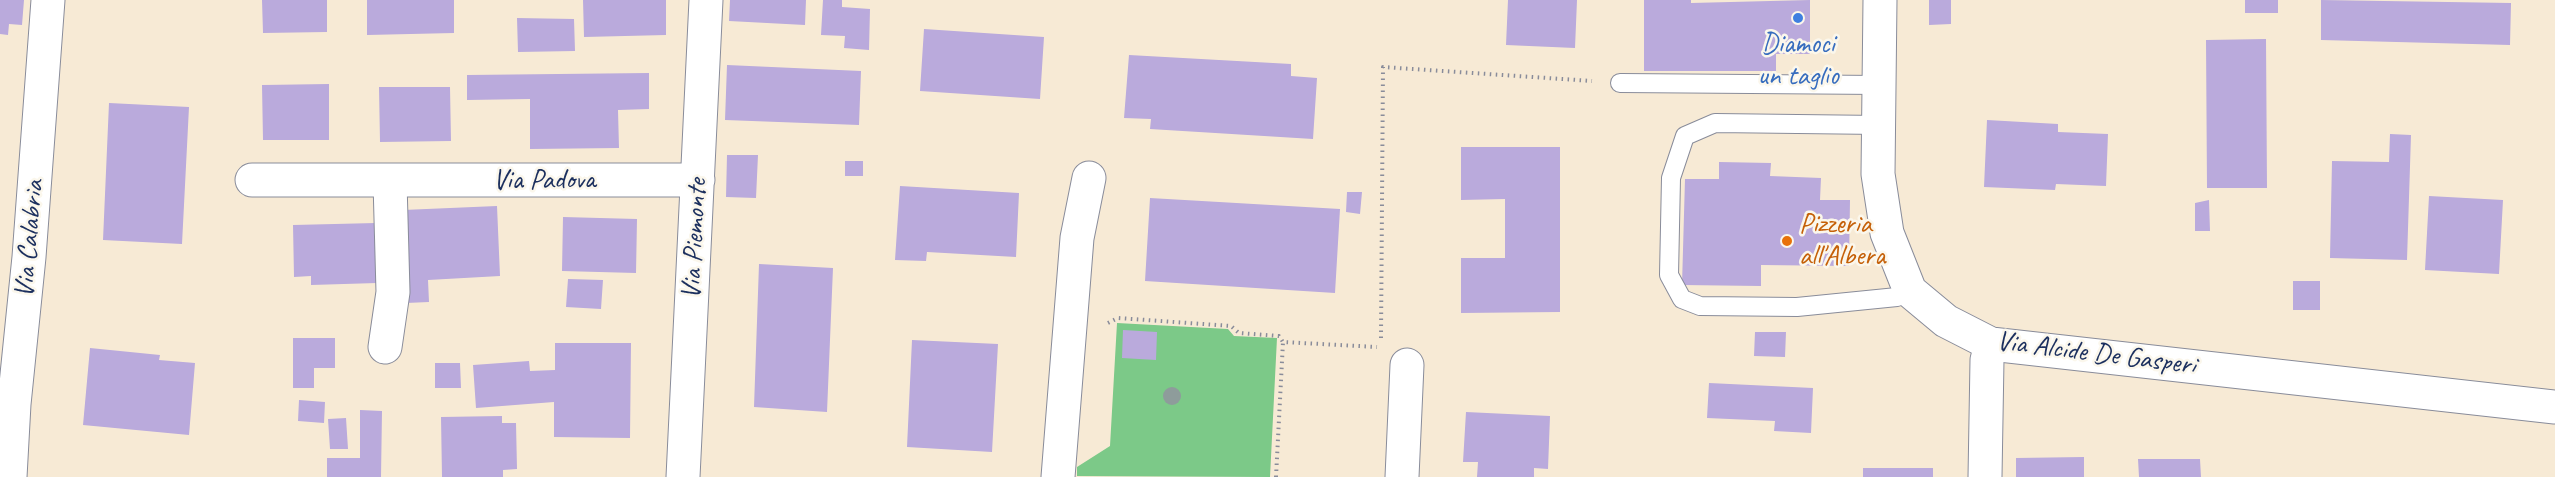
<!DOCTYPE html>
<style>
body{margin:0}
canvas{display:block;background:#f7ead5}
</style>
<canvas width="2555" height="477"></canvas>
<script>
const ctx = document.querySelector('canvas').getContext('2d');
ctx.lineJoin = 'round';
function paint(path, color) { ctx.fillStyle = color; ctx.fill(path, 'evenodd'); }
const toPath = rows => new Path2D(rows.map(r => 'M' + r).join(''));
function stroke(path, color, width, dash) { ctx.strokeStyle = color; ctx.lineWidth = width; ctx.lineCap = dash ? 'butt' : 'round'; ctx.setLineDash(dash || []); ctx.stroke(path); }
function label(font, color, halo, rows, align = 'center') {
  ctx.font = font + ' Caveat,sans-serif'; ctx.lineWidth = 5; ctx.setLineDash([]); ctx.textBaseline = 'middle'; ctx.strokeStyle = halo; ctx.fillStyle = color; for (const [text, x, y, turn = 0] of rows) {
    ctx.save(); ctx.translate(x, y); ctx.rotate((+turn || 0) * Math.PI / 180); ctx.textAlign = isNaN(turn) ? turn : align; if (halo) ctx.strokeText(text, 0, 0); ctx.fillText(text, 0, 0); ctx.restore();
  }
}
const green = toPath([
 [1117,323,1228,329,1234,336,1277,338,1270,477,1077,476,1077,467,1110,446]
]);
const building = toPath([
 [0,0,24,0,22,25,9,24,8,35,0,34],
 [262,0,327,0,327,32,263,33],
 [367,0,454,0,454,33,367,35],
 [583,0,666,0,666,35,584,37],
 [730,0,806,0,805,25,729,21],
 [823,0,842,0,842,7,870,9,869,50,844,48,845,36,821,35],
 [1508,0,1577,0,1575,48,1506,45],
 [1644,0,1691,0,1691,3,1810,0,1810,54,1776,54,1776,71,1644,71],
 [1929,0,1951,0,1951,24,1929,25],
 [2245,0,2278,0,2278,13,2245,13],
 [2321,0,2511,3,2510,45,2321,40],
 [517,18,574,19,575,51,518,52],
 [924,29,1044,37,1040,99,920,91],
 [2266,39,2267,188,2207,188,2206,40],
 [1129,55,1291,64,1291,76,1317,78,1313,139,1150,129,1151,119,1124,118],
 [727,65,861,71,859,125,725,120],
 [649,73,649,109,618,110,619,148,530,149,530,99,467,100,467,75],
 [329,84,329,140,263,140,262,85],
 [379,87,450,87,451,141,380,142],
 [109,103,189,107,182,244,103,240],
 [1987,120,2058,124,2058,132,2108,134,2106,186,2056,184,2055,190,1984,187],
 [2390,134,2411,135,2407,260,2330,258,2332,161,2389,162],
 [1461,147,1560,147,1560,312,1461,313,1461,258,1505,258,1505,199,1461,200],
 [727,155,758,155,756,198,726,197],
 [845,161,863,161,863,176,845,176],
 [1719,162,1771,163,1770,176,1821,178,1820,200,1850,200,1849,266,1761,265,1761,286,1682,285,1685,179,1719,179],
 [900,186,1019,193,1016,257,927,252,926,261,895,260],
 [1347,192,1362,192,1360,214,1346,212],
 [2429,196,2503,200,2499,274,2425,270],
 [1150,198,1340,209,1335,293,1145,281],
 [2209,200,2210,231,2195,231,2195,203],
 [497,206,500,276,428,280,429,302,406,303,403,210],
 [563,217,637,219,636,273,562,271],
 [376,223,377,283,311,285,311,276,294,277,293,225],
 [759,264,833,268,827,412,754,407],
 [568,279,603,280,601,309,566,307],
 [2293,281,2320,281,2320,310,2293,310],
 [1123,330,1157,332,1156,360,1122,358],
 [1755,332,1786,332,1785,357,1754,356],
 [293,338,335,338,335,368,314,368,314,388,293,388],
 [912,340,998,344,992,452,907,447],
 [555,343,631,343,630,438,554,437,554,402,476,408,473,365,529,361,530,371,555,370],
 [90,348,160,355,159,360,195,363,189,435,83,425],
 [435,363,460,363,461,388,435,388],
 [1709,383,1813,388,1811,433,1774,431,1775,421,1707,418],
 [299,400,325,402,324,423,298,421],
 [360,410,382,411,381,477,327,477,327,458,360,458],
 [1466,412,1550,416,1548,469,1534,468,1534,477,1477,477,1478,462,1463,462],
 [502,416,502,423,516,423,517,469,503,470,503,477,442,477,441,417],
 [346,418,348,449,330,449,328,419],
 [2084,457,2084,477,2016,477,2016,458],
 [2138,459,2200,459,2201,477,2139,477],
 [1863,468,1933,468,1933,477,1863,477]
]);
const path = toPath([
 [1108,323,1118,318,1231,326,1239,333,1279,336,1283,342,1377,347],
 [1381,338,1383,67,1592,81],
 [1276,477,1283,342]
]);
const service = toPath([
 [1620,83,1881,85],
 [1880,125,1715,123,1685,136,1671,178,1669,275,1682,299,1700,306,1797,307,1897,297,1910,291]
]);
const minor = toPath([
 [252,180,698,180],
 [385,347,393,292,390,182],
 [10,477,14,404,29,257,48,0],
 [683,477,706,0],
 [1058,477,1077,238,1089,178],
 [1402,477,1407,365],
 [1985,477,1987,360,1991,344]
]);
const tertiary = toPath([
 [1880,0,1878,174,1887,233,1910,291,1946,321,1991,344,2555,407]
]);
const trees = [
 [1172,396]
];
const markers = [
 [1798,18,6,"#3f7fe0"],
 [1787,241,6,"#e8710a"]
];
const shopNames = [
 ["Diamoci",1798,45],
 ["un taglio",1798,77]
];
const streetNames = [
 ["Via Padova",544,181],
 ["Via Calabria",30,239,-85],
 ["Via Piemonte",695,239,-87],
 ["Via Alcide De Gasperi",2096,354,7]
];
const foodNames = [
 ["Pizzeria",1799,225],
 ["all'Albera",1799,257]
];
paint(green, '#7cc988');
paint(building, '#baaadc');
stroke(service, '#898c9a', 20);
stroke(minor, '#898c9a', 35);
stroke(tertiary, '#898c9a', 35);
stroke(path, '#898c9a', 4, [1.5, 4.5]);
stroke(service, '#fff', 18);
stroke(minor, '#fff', 33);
stroke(tertiary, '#fff', 33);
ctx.fillStyle = '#8e9c9b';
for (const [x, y] of trees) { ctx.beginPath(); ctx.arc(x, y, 9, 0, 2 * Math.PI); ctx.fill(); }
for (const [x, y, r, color] of markers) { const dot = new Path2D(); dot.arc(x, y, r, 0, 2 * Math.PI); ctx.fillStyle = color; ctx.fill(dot); stroke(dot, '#fbf7ec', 2); }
label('28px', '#366cbe', '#fbf7ec', shopNames);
label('28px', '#1b2f5e', '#fbf7ec', streetNames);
label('28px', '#c56008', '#fbf7ec', foodNames, 'left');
</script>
